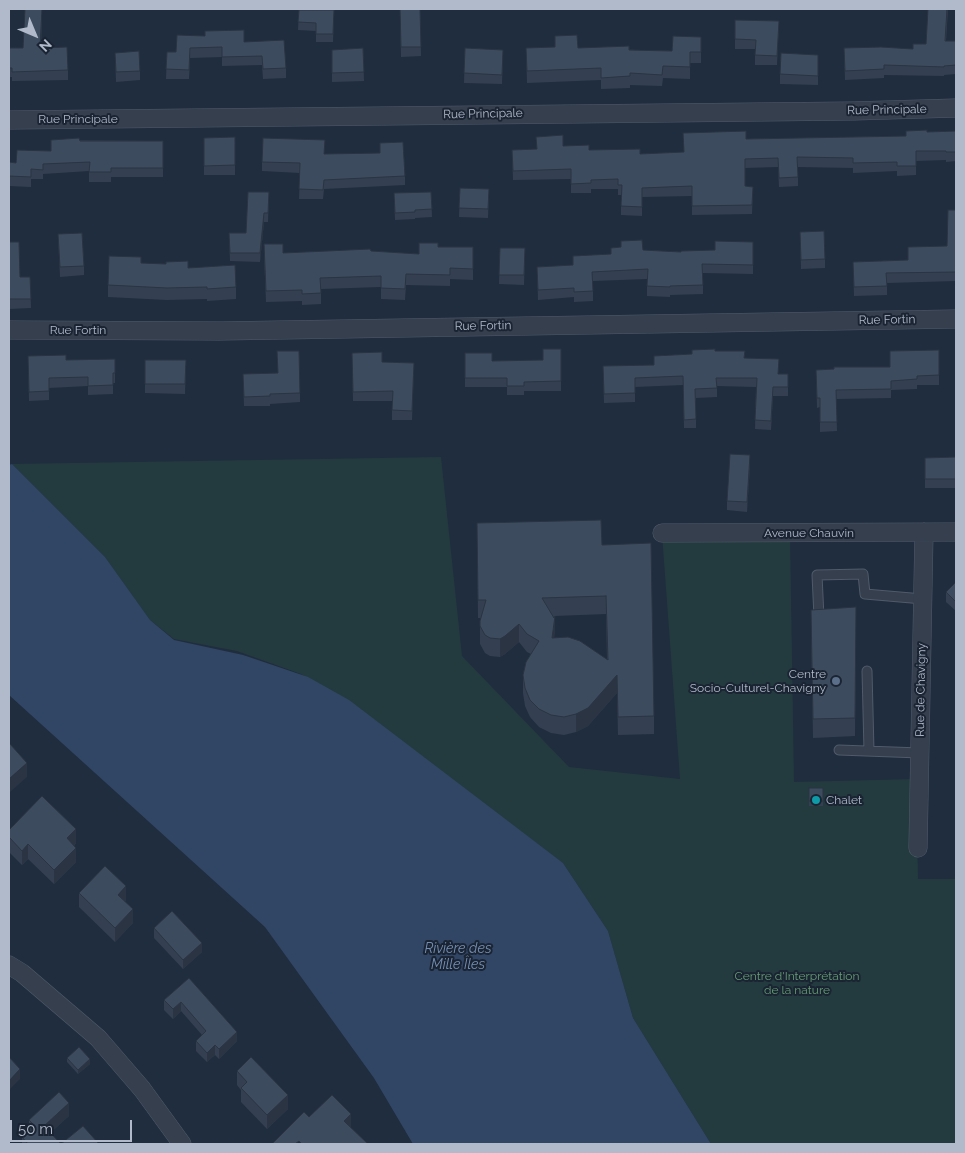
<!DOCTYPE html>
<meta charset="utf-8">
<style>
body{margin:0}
#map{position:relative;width:965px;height:1153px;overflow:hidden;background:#202d3e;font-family:Raleway,sans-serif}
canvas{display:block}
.frame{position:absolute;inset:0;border:10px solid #b0baca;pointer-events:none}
.north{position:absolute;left:10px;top:10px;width:50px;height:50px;-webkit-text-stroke:4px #1a2433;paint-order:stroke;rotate:135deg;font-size:14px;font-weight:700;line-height:20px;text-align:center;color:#b0baca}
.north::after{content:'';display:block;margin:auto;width:18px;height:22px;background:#b0baca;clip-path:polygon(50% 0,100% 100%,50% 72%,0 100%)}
.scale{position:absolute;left:10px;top:1120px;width:122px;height:22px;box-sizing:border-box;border:2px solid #b0baca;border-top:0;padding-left:6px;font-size:15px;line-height:18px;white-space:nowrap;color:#b0baca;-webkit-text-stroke:4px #1a2433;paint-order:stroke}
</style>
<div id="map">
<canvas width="965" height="1153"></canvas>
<div class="frame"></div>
<div class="north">N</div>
<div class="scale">50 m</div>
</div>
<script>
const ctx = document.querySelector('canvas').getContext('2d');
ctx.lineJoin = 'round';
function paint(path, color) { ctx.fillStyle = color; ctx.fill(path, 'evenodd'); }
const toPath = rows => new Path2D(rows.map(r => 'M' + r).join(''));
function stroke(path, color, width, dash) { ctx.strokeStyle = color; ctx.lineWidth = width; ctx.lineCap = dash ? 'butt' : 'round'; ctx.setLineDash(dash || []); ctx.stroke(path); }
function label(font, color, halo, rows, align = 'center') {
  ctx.font = font + ' Raleway,sans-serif'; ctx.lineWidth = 4; ctx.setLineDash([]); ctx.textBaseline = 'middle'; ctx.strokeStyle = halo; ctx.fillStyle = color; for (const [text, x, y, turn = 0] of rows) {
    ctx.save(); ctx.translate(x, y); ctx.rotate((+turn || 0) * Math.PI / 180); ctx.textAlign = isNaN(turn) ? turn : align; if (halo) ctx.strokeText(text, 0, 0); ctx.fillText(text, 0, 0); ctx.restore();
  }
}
const green = toPath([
 [441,457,462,656,569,767,680,779,662,534,790,534,794,782,916,779,918,879,956,879,956,1144,711,1144,633,1018,608,931,563,863,345,701,301,674,237,651,174,639,150,620,105,557,12,464]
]);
const water = toPath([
 [12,464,105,557,150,620,174,640,243,655,308,677,349,700,563,863,608,931,633,1018,711,1144,413,1144,374,1078,265,927,9,695,9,465]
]);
const service = toPath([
 [819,617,817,575,863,574,865,594,923,599],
 [867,671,869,751],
 [839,750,920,753]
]);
const minor = toPath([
 [9,120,853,111,956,108],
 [9,330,220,331,956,319],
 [662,533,956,532],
 [918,848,924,532],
 [9,965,22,973,98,1038,142,1089,182,1144]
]);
const wall = toPath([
 [400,9,420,9,421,56,401,57],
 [948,9,946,41,956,41,956,74,944,75,944,76,884,75,884,78,845,80,844,48,913,49,926,44],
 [299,10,334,10,333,42,316,42,316,31,298,30],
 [42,17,41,48,68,70,68,80,12,81,12,77,9,77,9,48,23,48],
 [735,20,779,21,777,65,755,65,755,49,735,49],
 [177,35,244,42,286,68,286,78,263,79,262,65,222,66,222,57,190,58,189,79,166,79,167,52,176,52],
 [701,37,701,63,690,63,690,79,663,78,662,86,630,85,630,88,601,89,601,80,527,83,526,48,578,48,672,51],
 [363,48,364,81,332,82,332,50],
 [465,48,503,50,502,84,464,83],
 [115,53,140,71,140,80,116,82],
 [818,64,818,85,780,84,780,74],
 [956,131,956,161,946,162,946,160,916,161,916,175,897,176,897,171,853,173,853,168,798,167,798,186,779,187,778,167,745,168,745,186,753,187,752,214,692,215,692,196,642,197,642,216,621,215,621,195,618,195,618,189,591,189,591,193,571,193,571,179,513,180,512,150,537,149,536,137,563,146,589,150,640,154,684,152,746,139,906,136,927,132],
 [235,137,235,175,204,175,204,138],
 [51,140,163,141,163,177,111,177,111,182,89,182,89,171,43,174,43,179,31,179,31,187,9,186,9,162,16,163,51,151],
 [324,154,405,176,405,185,324,189,323,199,299,199,300,173,262,171,262,162],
 [460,188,489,189,488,218,459,217],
 [269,192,268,222,264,222,260,262,230,261,229,233,246,233],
 [431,192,432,217,415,218,415,219,395,220,394,193],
 [956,210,956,281,887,283,887,295,854,296,853,262,908,260,947,246],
 [800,232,825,259,825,268,801,269],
 [58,234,84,266,84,275,60,277],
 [9,242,20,277,30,277,31,308,9,309],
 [753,242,753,274,703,273,703,294,670,295,670,297,647,296,647,279,593,281,593,301,574,302,574,297,538,300,537,267,573,265,611,254,643,250,681,252,715,250],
 [438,247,473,247,473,280,450,279,450,286,406,285,405,300,381,299,381,287,321,289,321,304,302,305,302,301,266,302,264,255,371,251,419,254],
 [500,248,525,248,524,285,499,284],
 [141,263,188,268,236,287,236,299,207,301,207,299,167,300,108,297,108,285],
 [561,349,561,391,524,391,524,395,507,395,507,387,465,387,465,353,492,361,543,360],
 [939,350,939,385,917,385,917,389,891,390,891,398,836,399,837,431,820,432,820,407,817,408,816,370,890,367,890,351],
 [715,351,745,358,778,374,788,374,788,396,773,396,771,430,755,429,756,387,717,386,717,397,696,398,696,428,684,428,683,385,635,387,635,402,604,403,603,366,654,365,692,354],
 [352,353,382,362,414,363,412,420,392,420,392,401,353,401],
 [28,356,66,360,115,373,115,383,113,383,113,394,88,395,88,386,49,388,49,400,29,401],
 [145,360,186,360,185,394,145,393],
 [243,374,300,393,300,402,270,404,270,406,244,406],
 [956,457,956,488,925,488,925,458],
 [750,465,747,512,727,510,727,501],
 [477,523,602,545,654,716,654,734,618,735,617,693,588,726,576,732,564,735,551,733,539,727,530,717,525,706,523,693,523,675,531,654,527,652,519,642,505,654,500,657,490,656,485,653,480,644,480,621,481,618,478,618],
 [606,614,607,660,554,638,555,616],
 [956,582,956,611,946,602,946,592],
 [856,607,855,736,813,738,811,629],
 [809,788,823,788,823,806,809,806],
 [9,830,76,843,74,846,76,862,54,884,28,859,22,865,9,852],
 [79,893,126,900,125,901,133,923,115,942,79,907],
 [154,928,202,952,183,969,154,938],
 [189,978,237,1041,219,1059,215,1055,207,1062,196,1051,196,1041,202,1035,181,1011,173,1019,164,1010,164,1000],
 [67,1058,90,1064,78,1074,67,1062],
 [237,1071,288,1109,267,1129,241,1102,241,1090,237,1085],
 [69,1116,50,1133,61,1144,22,1144,22,1137,29,1131,29,1120]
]);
const shadedWall = toPath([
 [264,213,264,222,260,262,260,253],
 [750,455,750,465,747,512,747,502],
 [555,616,555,634,552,656,552,638],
 [519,624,519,642,505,654,500,657,500,639],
 [617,675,617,693,588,726,576,732,576,714],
 [27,763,27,777,9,793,9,779],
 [76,829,76,843,67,853,67,838],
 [28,844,28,859,22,865,22,851],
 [76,848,76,862,54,884,54,870],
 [126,886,126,900,118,909,118,895],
 [133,909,133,923,115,942,115,928],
 [202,943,202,952,183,969,183,960],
 [181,1002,181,1011,173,1019,173,1009],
 [237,1032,237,1041,219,1059,219,1049],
 [215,1045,215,1055,207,1062,207,1053],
 [90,1059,90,1064,78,1074,78,1070],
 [20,1069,20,1079,9,1090,9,1081],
 [288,1095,288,1109,267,1129,267,1115],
 [69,1103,69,1116,44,1139,44,1126],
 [351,1114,351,1128,344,1121]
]);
const building = toPath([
 [25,9,42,9,40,48,67,47,68,70,12,72,12,68,9,68,9,48,23,48,25,9],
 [400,9,420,9,421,47,401,47,400,9],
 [928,9,947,9,945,41,956,41,956,65,944,66,944,67,884,65,884,69,845,71,844,48,881,47,913,49,913,44,926,44,928,9],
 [299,10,334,10,333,34,316,34,316,23,298,22,299,10],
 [735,20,779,21,777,56,755,55,756,40,735,39,735,20],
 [244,30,244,42,284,40,286,68,263,69,262,56,222,57,222,47,190,48,189,70,166,69,167,52,176,52,177,35,205,36,205,31,244,30],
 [577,35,578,48,629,46,629,50,672,51,673,36,701,37,701,52,690,52,690,67,663,66,662,75,630,73,630,76,601,78,601,68,527,71,526,48,555,47,555,36,577,35],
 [363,48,364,72,332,73,332,50,363,48],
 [465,48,503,50,502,75,464,73,465,48],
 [139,51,140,71,116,72,115,53,139,51],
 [781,53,818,55,818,76,780,74,781,53],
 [927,130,927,132,956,131,956,152,946,152,946,151,916,151,916,166,897,166,897,162,853,163,853,158,797,157,798,177,779,178,778,158,745,159,745,186,753,187,752,205,692,206,692,186,642,188,642,207,621,206,622,185,618,185,618,179,591,180,591,183,571,184,571,169,513,171,512,150,537,149,536,137,563,135,563,146,589,145,589,150,640,149,640,154,684,152,683,133,746,131,746,139,906,136,906,131,927,130],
 [235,137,235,165,204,166,204,138,235,137],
 [79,138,80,141,163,141,163,168,111,168,111,172,89,172,90,162,43,164,43,170,31,169,31,177,9,176,9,162,16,163,17,150,51,151,51,140,79,138],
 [263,138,325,140,324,154,380,153,380,143,403,142,405,176,324,180,323,190,299,189,300,163,262,162,263,138],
 [460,188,489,189,488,209,459,208,460,188],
 [248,192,269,192,268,213,264,213,260,253,230,253,229,233,246,233,248,192],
 [431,192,432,209,415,210,415,212,395,213,394,193,431,192],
 [948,210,956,210,956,272,886,273,887,286,854,287,853,262,908,260,908,247,947,246,948,210],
 [824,231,825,259,801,260,800,232,824,231],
 [82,233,84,266,60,267,58,234,82,233],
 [642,240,643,250,681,252,681,251,715,250,715,241,753,242,753,265,702,264,703,285,670,286,670,287,647,286,648,269,592,272,593,291,574,292,574,288,538,290,537,267,573,265,573,256,611,254,611,248,621,247,621,241,642,240],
 [9,242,19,242,20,277,30,277,31,299,9,299,9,242],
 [419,243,438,243,438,247,473,247,473,269,450,268,450,275,406,274,405,289,381,288,381,276,320,278,321,293,302,294,302,290,266,291,264,244,283,244,283,253,370,249,371,251,419,254,419,243],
 [500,248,525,248,524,275,499,275,500,248],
 [109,256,141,257,141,263,166,264,166,262,188,261,188,268,235,265,236,287,207,289,207,287,167,288,108,285,109,256],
 [543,349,561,349,561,381,524,382,524,386,507,386,507,378,465,378,465,353,492,353,492,361,543,360,543,349],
 [715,349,715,351,745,351,744,358,779,359,778,374,788,374,788,387,773,387,771,421,755,420,757,378,716,378,717,388,695,389,696,419,684,420,683,376,635,378,635,393,604,394,603,366,654,365,654,356,692,354,692,350,715,349],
 [939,350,939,375,917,376,917,379,891,381,891,389,836,390,837,422,820,422,820,398,817,398,816,370,834,369,834,367,890,367,890,351,939,350],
 [277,351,299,351,300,393,270,394,270,396,244,397,243,374,278,373,277,351],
 [382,352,382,362,414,363,412,411,392,410,393,391,353,392,352,353,382,352],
 [66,355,66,360,115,359,115,373,113,373,113,385,88,386,88,377,49,378,49,391,29,392,28,356,66,355],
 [145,360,186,360,185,384,145,384,145,360],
 [730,454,750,455,747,502,727,501,730,454],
 [956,457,956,479,925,479,925,458,956,457],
 [601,520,602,545,651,543,654,716,618,717,617,675,588,708,576,714,564,717,551,715,539,709,530,700,525,688,523,675,526,662,539,641,527,634,519,624,505,636,500,639,490,638,485,635,480,626,480,621,486,600,478,600,477,523,601,520],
 [606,596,608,660,580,641,568,637,552,638,555,616,554,618,542,598,606,596],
 [956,582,956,602,946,592,956,582],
 [856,607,855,718,813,719,811,610,856,607],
 [10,744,27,763,9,779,9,746,10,744],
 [809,788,823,788,823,801,809,801,809,788],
 [42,796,76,829,67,838,76,848,54,870,28,844,22,851,9,837,9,830,42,796],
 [105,866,126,886,118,895,133,909,115,928,79,893,105,866],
 [172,911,202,943,183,960,154,928,172,911],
 [189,978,237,1032,219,1049,215,1045,207,1053,196,1041,206,1031,181,1002,173,1009,164,1000,189,978],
 [79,1047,90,1059,78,1070,67,1058,79,1047],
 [9,1057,20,1069,9,1081,9,1057],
 [251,1057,288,1095,267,1115,241,1088,247,1082,237,1071,251,1057],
 [59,1092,69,1103,44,1126,61,1144,28,1144,22,1137,35,1126,29,1120,59,1092],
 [332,1095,351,1114,344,1121,368,1144,302,1144,299,1141,295,1144,272,1144,304,1112,309,1117,332,1095],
 [83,1126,99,1144,61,1144,83,1126]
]);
const markers = [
 [836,681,5,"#5c6f8a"],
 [816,800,5,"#0f9aa8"]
];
const streetNames = [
 ["Rue Principale",887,110,-1],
 ["Rue Principale",483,114,-1],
 ["Rue Principale",78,119],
 ["Rue Fortin",887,320,-1],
 ["Rue Fortin",483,326,-1],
 ["Rue Fortin",78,330],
 ["Avenue Chauvin",809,533],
 ["Rue de Chavigny",921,690,-89]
];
const poiNames = [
 ["Centre",826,674],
 ["Socio-Culturel-Chavigny",826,688],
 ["Chalet",826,800,"left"]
];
const parkNames = [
 ["Centre d'Interprétation",797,976],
 ["de la nature",797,990]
];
const waterNames = [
 ["Rivière des",458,949],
 ["Mille Îles",458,965]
];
paint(green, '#233b3f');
paint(water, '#314665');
stroke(service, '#505a69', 11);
stroke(minor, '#505a69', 19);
stroke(service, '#353f4e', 9);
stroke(minor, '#353f4e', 18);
paint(wall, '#344051');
paint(shadedWall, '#2a3442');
paint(building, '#3c4b5e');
stroke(building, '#2a3442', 1);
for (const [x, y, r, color] of markers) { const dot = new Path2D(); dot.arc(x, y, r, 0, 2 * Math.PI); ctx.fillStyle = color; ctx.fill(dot); stroke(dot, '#1a2433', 2); }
label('12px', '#b0baca', '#1a2433', streetNames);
label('12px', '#b0baca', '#1a2433', poiNames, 'right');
label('12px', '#659d72', '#1a2433', parkNames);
label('italic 14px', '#748fb4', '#1a2433', waterNames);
</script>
